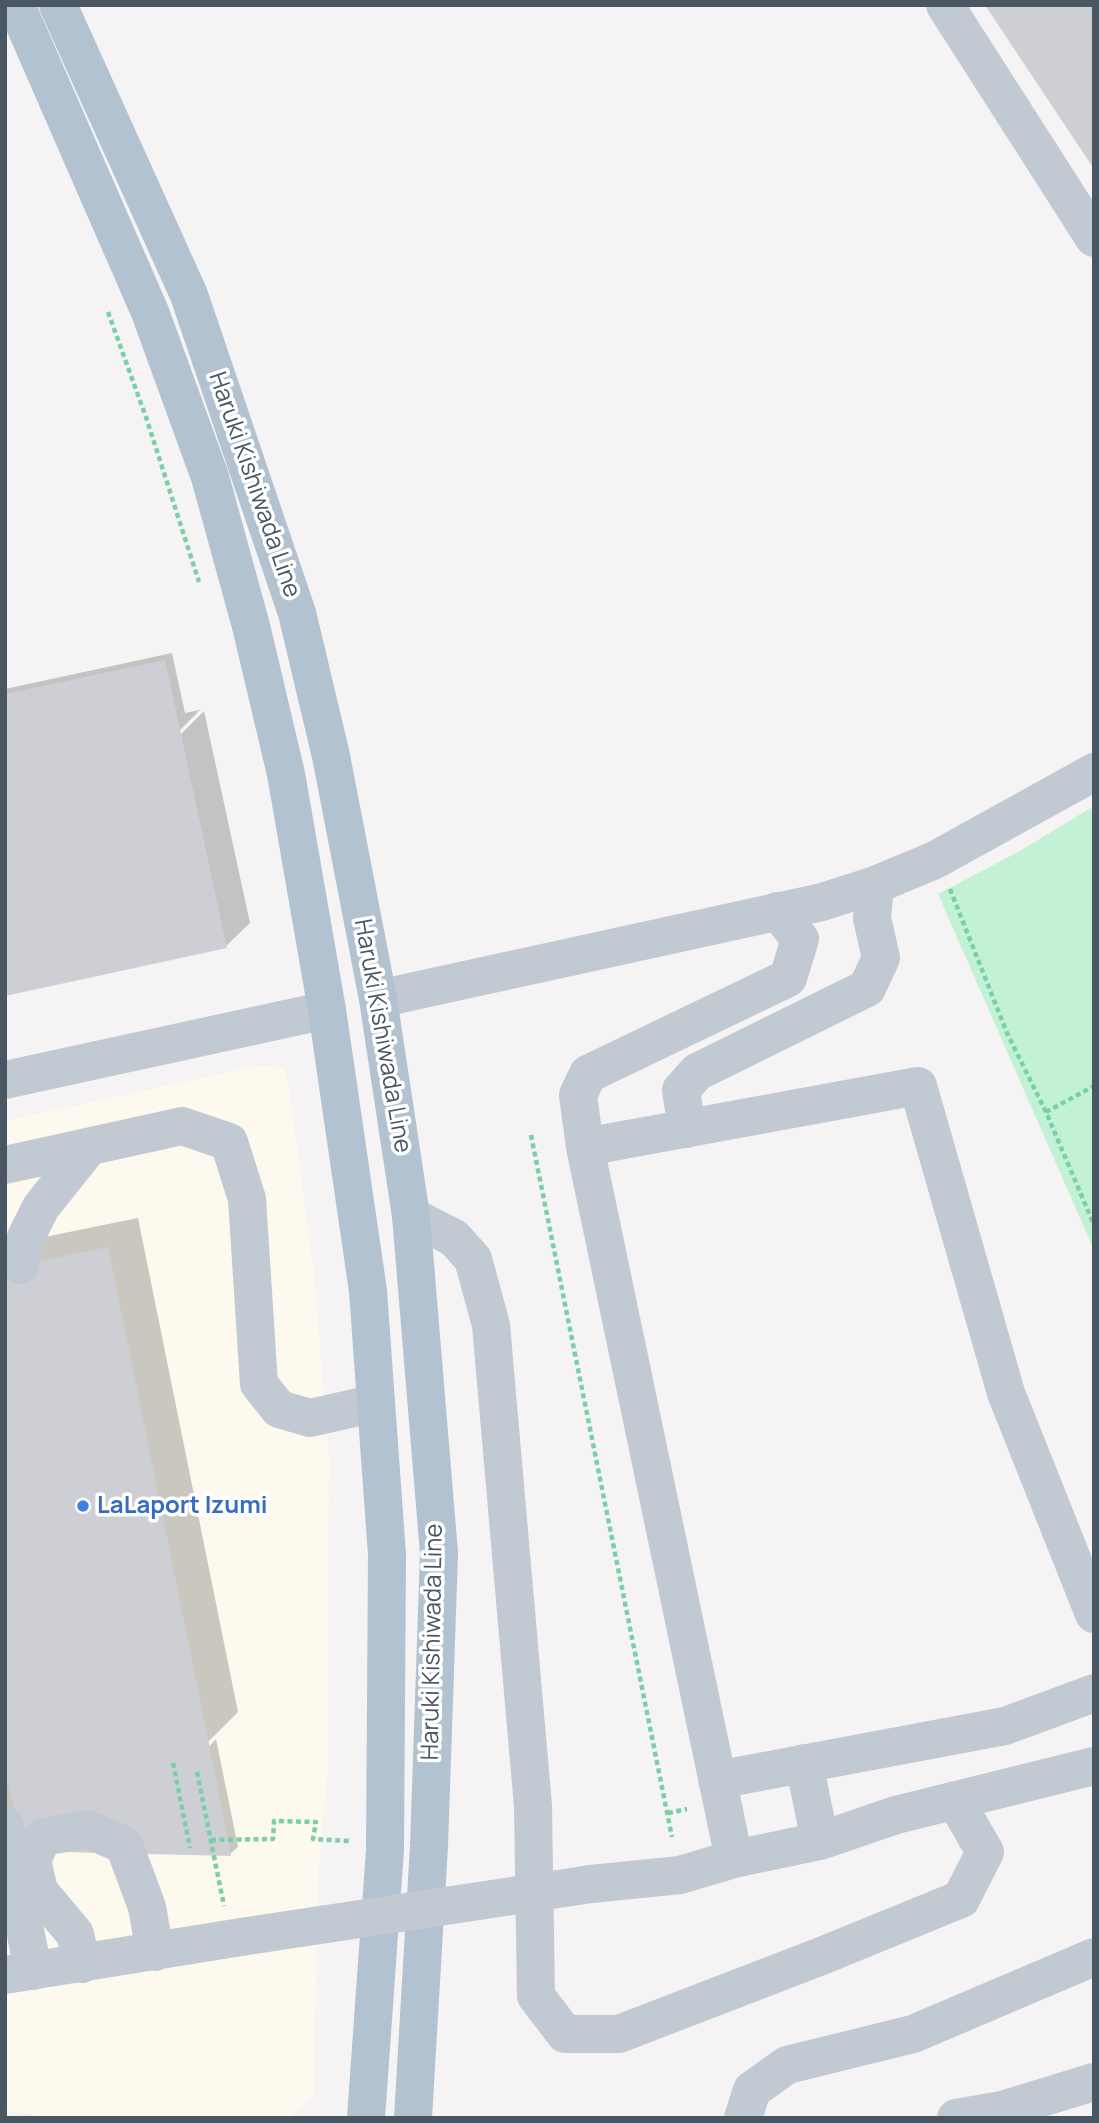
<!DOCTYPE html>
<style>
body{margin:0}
#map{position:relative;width:1099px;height:2123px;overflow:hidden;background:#f5f3f3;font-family:Manrope,sans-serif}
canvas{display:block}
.frame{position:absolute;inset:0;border:7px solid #4a5661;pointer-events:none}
</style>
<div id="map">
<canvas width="1099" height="2123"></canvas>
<div class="frame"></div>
</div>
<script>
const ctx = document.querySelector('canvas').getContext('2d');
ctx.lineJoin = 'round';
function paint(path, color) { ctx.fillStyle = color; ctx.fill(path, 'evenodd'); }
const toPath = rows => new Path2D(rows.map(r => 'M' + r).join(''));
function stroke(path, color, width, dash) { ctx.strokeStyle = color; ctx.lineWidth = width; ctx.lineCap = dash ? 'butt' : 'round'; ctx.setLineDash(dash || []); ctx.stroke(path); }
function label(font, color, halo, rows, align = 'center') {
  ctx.font = font + ' Manrope,sans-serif'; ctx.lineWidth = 7; ctx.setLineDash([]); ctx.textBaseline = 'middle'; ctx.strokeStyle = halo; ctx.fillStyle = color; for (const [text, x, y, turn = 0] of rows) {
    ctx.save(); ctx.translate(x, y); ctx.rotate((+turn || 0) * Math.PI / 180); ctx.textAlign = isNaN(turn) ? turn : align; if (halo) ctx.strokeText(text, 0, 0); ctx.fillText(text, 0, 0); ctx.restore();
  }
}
const commercial = toPath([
 [257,1066,273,1066,285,1070,289,1087,314,1275,329,1458,328,1765,319,1862,313,2097,289,2118,53,2118,5,2110,5,1121]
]);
const green = toPath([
 [1094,806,1094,1250,938,894,1020,851]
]);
const shadow = toPath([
 [172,653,185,713,200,710,179,731,179,736,204,711,250,923,226,946,5,994,5,689],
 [138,1218,238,1712,201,1749,204,1752,216,1739,238,1847,230,1854,40,1850,5,1897,5,1245]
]);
const building = toPath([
 [985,5,1094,5,1094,169],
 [165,660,227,948,5,996,5,694],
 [108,1247,209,1744,231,1856,21,1851,9,1784,5,1785,5,1268]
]);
const path = toPath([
 [108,312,147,420,199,582],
 [950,889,1007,1033,1046,1112,1094,1225],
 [1046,1112,1094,1086],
 [531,1135,672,1837],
 [173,1763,190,1848],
 [197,1772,224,1906],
 [668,1813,687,1809],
 [211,1840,273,1839,274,1821,316,1822,313,1839,349,1841]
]);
const minor = toPath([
 [945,5,1094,238],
 [378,999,822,902,875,885,935,860,1094,772],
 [5,1080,327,1010],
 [687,1129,681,1090,697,1072,867,988,881,958,872,918,875,885],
 [585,1147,578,1095,588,1074,788,978,800,939,777,911],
 [5,1165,182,1126,229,1142,247,1199,259,1384,279,1409,310,1418,376,1403],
 [411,1216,454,1238,473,1259,491,1325,533,1806,536,1996,565,2034,619,2034,824,1955,961,1899,985,1852,955,1800],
 [20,1265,26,1237,41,1207,89,1147],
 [804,1763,820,1841],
 [717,1780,1005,1726,1094,1693],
 [5,1826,33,1971],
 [734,1859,585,1147,918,1086,1006,1393,1094,1614],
 [591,1884,680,1875,734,1859,820,1841,896,1815,1094,1766],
 [82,1964,75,1934,39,1891,32,1860,43,1837,87,1829,124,1845,147,1907,155,1952],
 [5,1975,241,1937],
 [743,2118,752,2090,787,2065,913,2034,1094,1957],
 [956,2118,1002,2110,1094,2082]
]);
const major = toPath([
 [16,5,150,312,210,477,251,626,286,774,327,1010,368,1291,387,1555,385,1850,366,2118],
 [58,5,189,295,297,613,331,756,378,999,411,1216,439,1553,429,1846,413,2118]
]);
const minorBridge = toPath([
 [241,1937,591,1884]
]);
const markers = [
 [83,1506,7,"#3f7fe0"]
];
const streetNames = [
 ["Haruki Kishiwada Line",254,485,71],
 ["Haruki Kishiwada Line",382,1036,80],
 ["Haruki Kishiwada Line",433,1642,-89]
];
const shopNames = [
 ["LaLaport Izumi",97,1506]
];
paint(commercial, '#fdf9ef');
paint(green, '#c3f1d5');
paint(shadow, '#0003');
paint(building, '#cdcfd5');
stroke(path, '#7ad0a6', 4.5, [5, 3.5]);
stroke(minor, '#c1cad2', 38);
stroke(major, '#b3c2d1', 38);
stroke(minorBridge, '#c1cad2', 38);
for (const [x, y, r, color] of markers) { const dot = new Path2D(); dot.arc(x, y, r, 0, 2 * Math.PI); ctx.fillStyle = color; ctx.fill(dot); stroke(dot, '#fff', 2.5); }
label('24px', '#4a5661', '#fff', streetNames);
label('bold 24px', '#366cbe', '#fff', shopNames, 'left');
</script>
